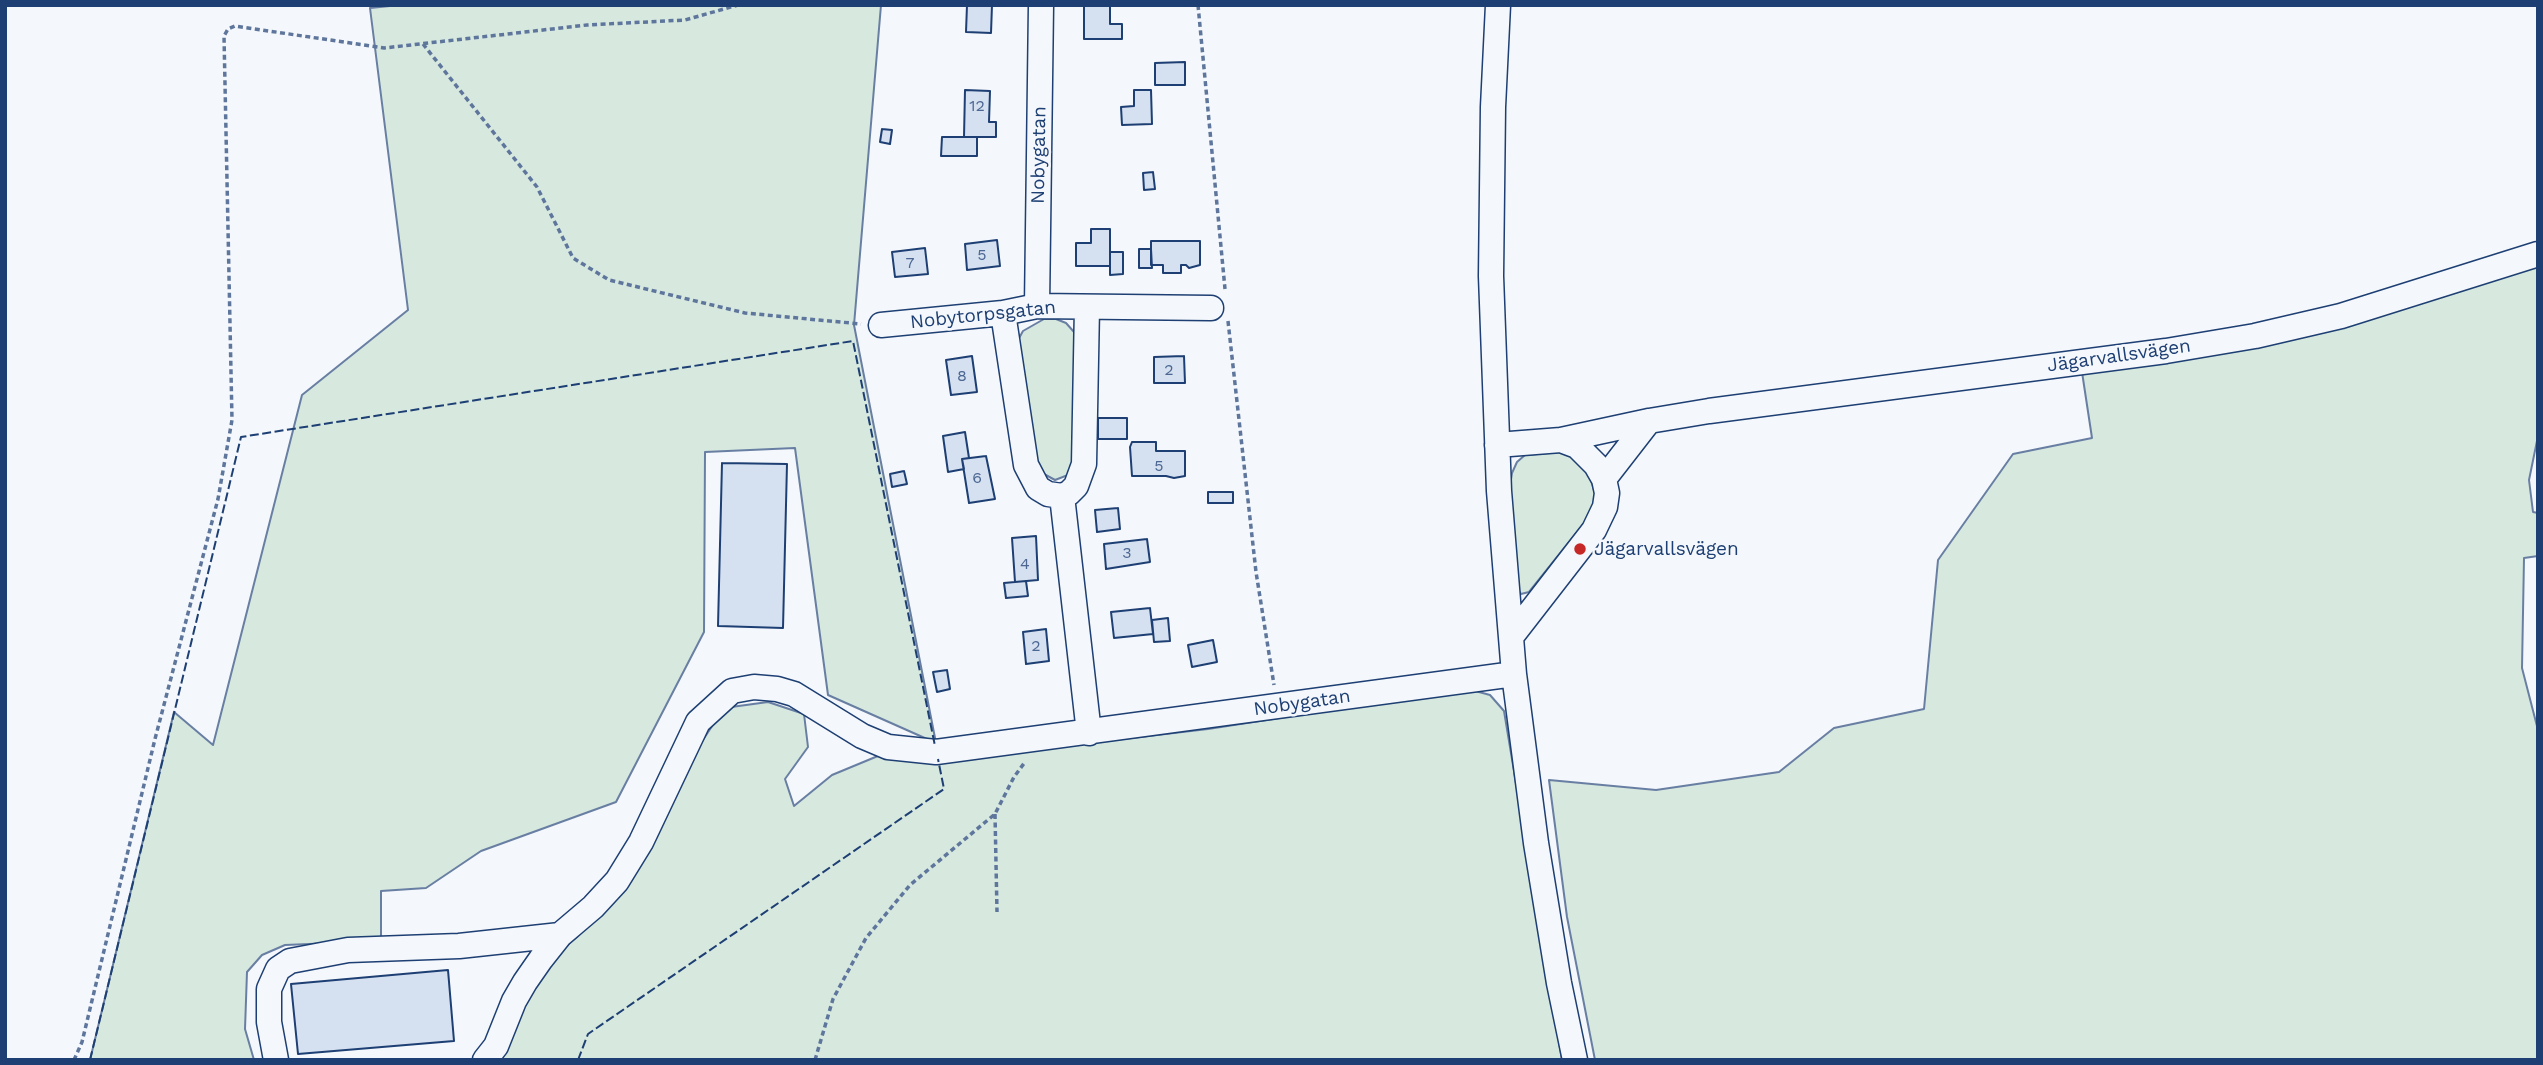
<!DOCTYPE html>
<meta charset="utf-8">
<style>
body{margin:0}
#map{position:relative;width:2543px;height:1065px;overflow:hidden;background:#f4f7fb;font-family:"Work Sans",sans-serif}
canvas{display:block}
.frame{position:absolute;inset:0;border:7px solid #1d3f73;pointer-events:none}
</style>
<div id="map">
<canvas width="2543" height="1065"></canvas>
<div class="frame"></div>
</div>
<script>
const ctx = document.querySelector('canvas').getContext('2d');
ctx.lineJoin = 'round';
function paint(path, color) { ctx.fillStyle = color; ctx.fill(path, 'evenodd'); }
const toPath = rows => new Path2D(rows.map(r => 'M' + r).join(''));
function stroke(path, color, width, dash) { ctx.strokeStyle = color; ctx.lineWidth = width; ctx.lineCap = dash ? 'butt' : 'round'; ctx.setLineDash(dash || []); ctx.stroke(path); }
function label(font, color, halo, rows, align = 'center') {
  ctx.font = font + ' "Work Sans",sans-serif'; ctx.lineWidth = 5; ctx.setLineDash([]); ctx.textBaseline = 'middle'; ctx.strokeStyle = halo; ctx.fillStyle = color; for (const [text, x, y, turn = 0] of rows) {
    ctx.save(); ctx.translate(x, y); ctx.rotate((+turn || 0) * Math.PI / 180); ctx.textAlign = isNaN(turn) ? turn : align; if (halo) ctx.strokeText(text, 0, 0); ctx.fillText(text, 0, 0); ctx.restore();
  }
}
const green = toPath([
 [400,5,881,5,854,325,936,743,828,695,795,448,705,452,704,632,616,802,481,851,426,888,381,891,381,941,285,945,262,955,247,972,245,1029,254,1060,90,1060,174,712,213,745,302,395,408,310,370,8,400,5],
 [2538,264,2538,436,2529,480,2533,512,2538,513,2538,556,2524,558,2522,668,2538,730,2538,1060,1595,1060,1567,917,1549,780,1656,790,1779,772,1834,728,1924,709,1938,560,2013,454,2092,438,2082,372,2538,264],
 [1044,319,1056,319,1066,323,1074,332,1077,343,1075,460,1068,475,1055,480,1044,474,1036,460,1018,340,1023,331,1044,319],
 [1561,452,1571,455,1585,468,1591,480,1595,494,1593,507,1590,516,1529,592,1521,594,1519,591,1510,486,1512,473,1517,462,1525,455,1561,452],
 [1468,689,1490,695,1504,711,1562,1060,493,1060,544,965,577,937,631,877,695,752,724,708,768,702,804,714,808,747,785,779,794,806,832,775,890,751,944,760,1208,729,1468,689]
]);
const building = toPath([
 [967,5,992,5,991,33,966,32,967,5],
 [1084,5,1110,5,1110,24,1122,24,1122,39,1084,39,1084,5],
 [1185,62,1185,85,1155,85,1155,63,1185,62],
 [965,90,990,91,989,122,996,122,996,137,964,137,965,90],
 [1134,90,1151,90,1152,124,1122,125,1121,107,1134,106,1134,90],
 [882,129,892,130,890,144,880,142,882,129],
 [942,137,977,137,977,156,941,156,942,137],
 [1153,172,1155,189,1144,190,1143,173,1153,172],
 [1091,229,1110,229,1110,266,1076,266,1076,243,1091,243,1091,229],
 [997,240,1000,266,967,270,965,244,997,240],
 [1151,241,1200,241,1200,265,1189,268,1186,265,1181,265,1181,273,1163,273,1163,265,1151,265,1151,241],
 [925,248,928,274,895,277,892,252,925,248],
 [1139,249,1151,249,1152,268,1139,268,1139,249],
 [1110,252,1123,252,1123,274,1110,275,1110,252],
 [972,356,977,392,951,395,946,360,972,356],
 [1184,356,1185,383,1154,383,1154,357,1184,356],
 [1098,418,1127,418,1127,439,1098,439,1098,418],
 [965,432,969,458,962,459,964,469,948,472,943,436,965,432],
 [1132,442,1156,442,1156,451,1185,451,1185,476,1174,478,1166,476,1132,476,1130,447,1132,442],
 [986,456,995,499,969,503,962,459,986,456],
 [722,463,787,464,783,628,718,626,722,463],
 [904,471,907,484,892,487,890,474,904,471],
 [1208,492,1233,492,1233,503,1208,503,1208,492],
 [1118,508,1120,529,1097,532,1095,510,1118,508],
 [1036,536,1038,580,1015,582,1012,538,1036,536],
 [1147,539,1150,562,1106,569,1104,544,1147,539],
 [1026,581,1028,596,1006,598,1004,583,1026,581],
 [1150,608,1153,634,1114,638,1111,612,1150,608],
 [1168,618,1170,641,1154,642,1152,620,1168,618],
 [1046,629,1049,661,1026,664,1023,632,1046,629],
 [1213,640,1217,662,1192,667,1188,645,1213,640],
 [947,670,950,689,937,692,933,672,947,670],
 [448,970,454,1041,298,1054,291,984,448,970]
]);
const path = toPath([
 [1198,5,1225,289],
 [423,44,537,187,573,258,609,280,745,313,861,324],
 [1228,321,1256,572,1274,685],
 [995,814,997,912],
 [74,1060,82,1042,155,739,218,499,232,420,224,36,228,29,235,26,384,48,587,25,685,20,738,5],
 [815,1060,833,999,866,938,910,885,995,814,1014,777,1025,762]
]);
const minor = toPath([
 [1498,5,1493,107,1491,276,1499,491,1514,674,1536,843,1559,983,1575,1060],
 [1037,306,1041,5],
 [1003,313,1026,465,1038,488,1048,494,1062,496,1069,493,1076,486,1084,464,1087,307],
 [881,325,1003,313,1037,306,1211,308],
 [1561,440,1649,421,1709,411,2166,351,2255,336,2341,316,2538,254],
 [1497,445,1561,440,1577,446,1596,465,1604,479,1607,493,1605,507,1594,530,1511,637],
 [1604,479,1649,421],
 [1062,496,1089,733],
 [276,1060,269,1022,269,989,278,969,290,961,348,950,459,946,560,935],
 [485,1060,496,1046,514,1001,525,982,541,959,560,935,593,907,617,881,641,842,698,722,732,691,754,687,777,689,794,694,862,736,888,747,936,752,1514,674]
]);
const fence = toPath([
 [90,1060,241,437,853,341,935,746],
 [578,1060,588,1034,944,789,938,759]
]);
const markers = [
 [1580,549,7,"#c62828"]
];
const numberNames = [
 ["12",977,106],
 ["5",982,255],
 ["7",910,263],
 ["2",1169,370],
 ["8",962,376],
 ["5",1159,466],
 ["6",977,478],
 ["3",1127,553],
 ["4",1025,564],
 ["2",1036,646]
];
const streetNames = [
 ["Nobygatan",1039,155,-89],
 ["Nobytorpsgatan",983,315,-6],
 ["Jägarvallsvägen",2119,356,-8],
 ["Nobygatan",1302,703,-8]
];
const poiNames = [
 ["Jägarvallsvägen",1594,549]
];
paint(green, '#d7e8df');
stroke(green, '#687fa3', 2);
paint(building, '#d5e0f0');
stroke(building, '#1d3f73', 2);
stroke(minor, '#1d3f73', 27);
stroke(path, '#5e769c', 3.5, [5, 3.5]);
stroke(minor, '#f4f7fb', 24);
stroke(fence, '#1d3f73', 2, [9, 3.5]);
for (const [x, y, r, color] of markers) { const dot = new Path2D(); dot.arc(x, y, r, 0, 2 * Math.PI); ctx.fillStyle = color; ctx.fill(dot); stroke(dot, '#f4f7fb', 2.5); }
label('16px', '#4b6792', null, numberNames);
label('19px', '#1d3f73', '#f4f7fb', streetNames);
label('19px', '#1d3f73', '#f4f7fb', poiNames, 'left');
</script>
